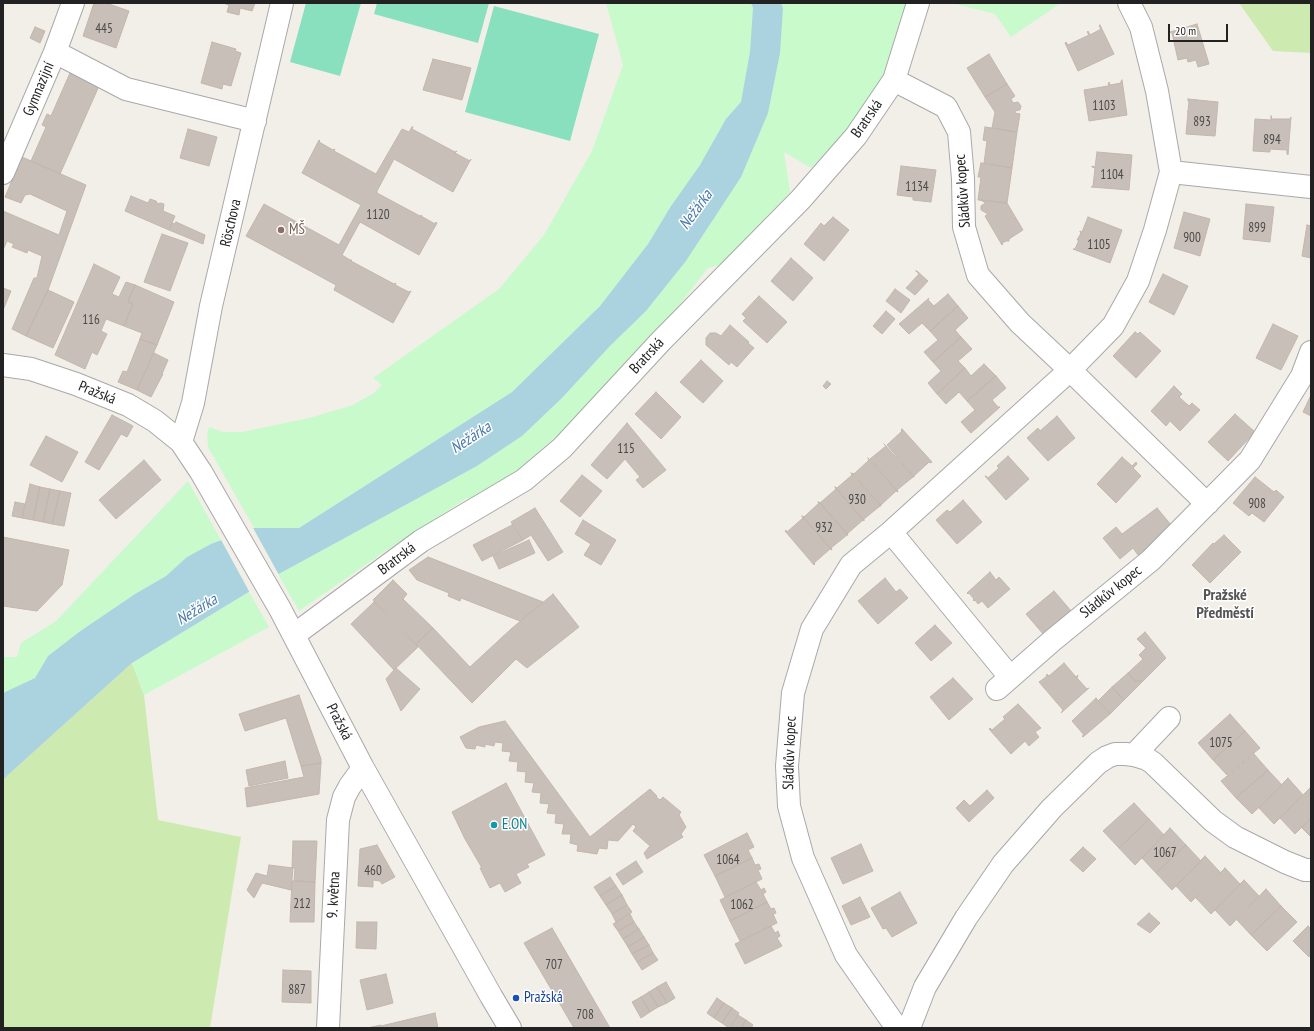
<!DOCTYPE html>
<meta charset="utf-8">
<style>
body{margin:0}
#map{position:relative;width:1314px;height:1031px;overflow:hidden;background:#f2efe9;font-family:"PT Sans Narrow",sans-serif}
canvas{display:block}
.frame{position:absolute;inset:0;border:4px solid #222;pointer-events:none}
.scale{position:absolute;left:1168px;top:24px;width:60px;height:18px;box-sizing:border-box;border:2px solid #222;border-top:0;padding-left:5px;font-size:12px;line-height:14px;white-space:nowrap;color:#222;-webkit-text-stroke:3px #fff;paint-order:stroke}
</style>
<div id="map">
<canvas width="1314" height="1031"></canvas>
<div class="frame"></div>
<div class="scale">20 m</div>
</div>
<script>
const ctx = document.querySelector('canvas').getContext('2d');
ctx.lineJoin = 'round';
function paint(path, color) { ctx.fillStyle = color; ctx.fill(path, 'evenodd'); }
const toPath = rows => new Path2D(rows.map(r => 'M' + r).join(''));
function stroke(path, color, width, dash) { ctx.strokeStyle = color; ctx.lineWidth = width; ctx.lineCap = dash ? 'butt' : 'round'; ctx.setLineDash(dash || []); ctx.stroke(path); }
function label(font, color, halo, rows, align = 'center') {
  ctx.font = font + ' "PT Sans Narrow",sans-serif'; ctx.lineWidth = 3; ctx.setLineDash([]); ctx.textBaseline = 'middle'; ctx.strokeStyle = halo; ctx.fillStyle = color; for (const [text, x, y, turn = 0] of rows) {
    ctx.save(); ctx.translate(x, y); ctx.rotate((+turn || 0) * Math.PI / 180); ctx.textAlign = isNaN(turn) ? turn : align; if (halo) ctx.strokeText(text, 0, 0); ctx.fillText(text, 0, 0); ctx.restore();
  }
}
const grass = toPath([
 [1239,3,1311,3,1311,53,1273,51],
 [132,663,144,695,158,820,241,837,210,1028,3,1028,3,780,8,775]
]);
const park = toPath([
 [606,3,907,3,898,37,874,98,850,127,811,168,784,152,790,192,720,265,708,268,680,304,642,348,574,421,519,469,471,501,467,498,384,552,299,611,278,574,477,466,522,436,561,399,610,346,646,311,686,261,711,223,700,165,671,206,648,244,600,306,512,392,299,528,254,528,208,447,207,435,209,427,223,432,242,432,309,418,353,405,374,393,382,385,373,378,499,289,544,235,592,151,623,65],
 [951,3,1061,3,1011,37,995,14],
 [188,481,221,540,187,557,166,576,135,594,79,632,48,656,35,678,3,693,3,657,17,657,21,643,56,621],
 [249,592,269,627,144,695,132,663]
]);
const pitch = toPath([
 [306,3,361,3,340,76,290,62],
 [377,3,489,3,478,43,374,14],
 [494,6,599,34,570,141,465,112]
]);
const water = toPath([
 [751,3,781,3,783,8,780,53,768,113,741,177,686,261,646,311,610,346,561,399,522,436,477,466,275,576,132,663,8,775,3,780,3,693,35,678,48,656,79,632,135,594,166,576,187,557,211,544,254,528,299,528,512,392,600,306,648,244,671,206,700,165,726,119,741,102,750,52,753,8]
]);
const pier = toPath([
 [252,526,279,575,250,593,220,538]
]);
const building = toPath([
 [94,3,106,3,129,11,116,48,83,36,94,3],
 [223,3,255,3,252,11,240,8,239,15,227,12,229,5,223,3],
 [1197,24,1209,64,1198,67,1196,60,1188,62,1187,58,1178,60,1172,33,1170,32,1197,24],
 [1100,25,1114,54,1078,71,1065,43,1066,42,1068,45,1089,35,1087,32,1088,31,1090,35,1101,29,1099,26,1100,25],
 [35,27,45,31,40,43,30,38,35,27],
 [212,42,236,49,235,51,241,53,231,86,223,84,222,89,201,83,212,42],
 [989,54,1007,84,985,97,967,68,989,54],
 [433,59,471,68,462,100,423,90,433,59],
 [70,73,99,86,60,174,31,161,46,127,42,125,47,114,51,116,70,73],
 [1122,80,1127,115,1089,121,1084,90,1108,86,1109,82,1110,85,1121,83,1121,81,1122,80],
 [1007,84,1015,96,1011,99,1013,103,1018,102,1021,106,1020,110,1015,111,1015,113,1020,114,1017,132,992,128,995,112,985,97,1007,84],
 [1188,99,1218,102,1215,136,1186,134,1188,112,1187,112,1188,111,1189,101,1188,101,1188,99],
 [1271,116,1272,119,1290,119,1291,117,1288,155,1287,154,1287,150,1270,149,1270,152,1253,151,1255,119,1271,120,1271,116],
 [412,127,413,127,412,129,455,152,457,151,455,153,470,161,471,159,453,192,394,159,377,191,377,193,420,216,422,215,421,216,435,224,436,222,437,223,419,255,360,222,342,255,350,260,352,260,351,261,394,284,396,283,395,285,409,292,411,291,393,323,334,290,336,285,246,236,264,204,339,245,361,205,302,173,319,140,320,141,319,142,333,150,335,149,334,151,376,174,402,129,409,132,412,127],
 [985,127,1017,132,1012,168,984,163,987,141,983,140,985,127],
 [188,129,217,137,209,166,180,158,188,129],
 [1097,152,1132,155,1129,190,1091,187,1093,186,1095,168,1092,167,1092,166,1095,167,1097,152],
 [22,157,86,185,48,290,26,336,12,329,34,278,37,278,42,256,28,250,27,253,12,247,14,244,7,241,3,250,3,211,59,235,67,211,30,194,25,195,21,203,5,197,22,157],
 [981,163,1012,168,1007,203,978,200,981,177,978,177,981,163],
 [901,166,936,170,931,202,913,200,913,197,897,195,901,166],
 [131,196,148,203,150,199,156,201,158,204,160,203,164,204,163,211,175,216,169,230,125,211,131,196],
 [982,200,1007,203,1023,230,1009,239,1009,241,1006,241,1002,243,1003,244,1002,245,985,216,988,214,981,210,981,206,985,203,985,202,982,201,982,200],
 [1246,204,1274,207,1270,242,1243,239,1246,204],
 [1184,212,1210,219,1200,256,1174,248,1184,212],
 [833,217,849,230,824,261,804,244,821,223,824,226,833,217],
 [1088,217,1122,230,1110,263,1073,249,1075,249,1079,240,1077,240,1081,233,1080,232,1080,231,1082,232,1088,217],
 [176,222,205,235,203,244,169,230,172,223,175,224,176,222],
 [1307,225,1311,226,1311,258,1302,256,1307,225],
 [162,234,188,243,170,291,144,282,162,234],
 [791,258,813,278,793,301,771,281,791,258],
 [94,264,120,277,112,294,119,297,126,282,135,285,128,302,133,304,124,326,106,319,101,331,107,334,97,355,92,352,85,369,55,355,94,264],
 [916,271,917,271,928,281,915,295,906,288,919,274,916,271],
 [1163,274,1188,286,1174,315,1149,302,1163,274],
 [135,285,174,302,157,345,140,339,142,333,124,326,133,304,128,302,135,285],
 [3,288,11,291,3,310,3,288],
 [895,289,910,300,901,313,886,301,895,289],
 [48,290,74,302,53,348,26,336,48,290],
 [948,294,958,306,930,331,922,323,909,334,899,324,929,298,928,300,934,306,948,294],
 [759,296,787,322,767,343,743,321,746,318,742,314,759,296],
 [958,306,968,318,955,330,961,337,933,362,924,352,938,340,930,331,958,306],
 [886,311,895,319,882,334,873,326,886,311],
 [1273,324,1298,336,1281,370,1256,358,1273,324],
 [730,325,749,342,748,343,754,348,737,367,731,362,729,365,706,345,706,338,710,333,716,333,721,336,730,325],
 [1135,332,1138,334,1140,332,1161,351,1136,378,1113,356,1135,332],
 [961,337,972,349,958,361,965,368,937,394,928,383,941,371,933,362,961,337],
 [140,339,157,345,137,390,118,382,123,371,127,372,140,339],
 [154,353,168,360,162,374,163,374,151,397,137,390,154,353],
 [701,360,723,381,703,403,680,382,701,360],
 [984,364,996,376,967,401,959,392,946,404,937,394,965,368,971,376,984,364],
 [996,376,1006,388,992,400,998,407,1000,407,971,433,961,422,975,410,967,401,996,376],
 [827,381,831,384,826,389,823,386,827,381],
 [1174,386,1182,394,1179,397,1189,406,1192,403,1200,410,1180,431,1170,421,1166,426,1151,411,1174,386],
 [656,392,681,417,661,439,635,414,656,392],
 [1311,395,1311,416,1303,412,1311,395],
 [1235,414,1255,432,1228,461,1208,442,1235,414],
 [112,415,133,426,127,437,121,434,99,470,85,462,112,415],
 [1057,416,1075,438,1048,461,1027,438,1038,428,1040,431,1057,416],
 [627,423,666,470,643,488,636,480,640,477,625,459,607,479,591,465,627,423],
 [902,429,932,462,930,463,929,462,914,476,914,477,887,445,902,431,901,430,902,429],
 [46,436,78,452,62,482,30,465,46,436],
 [884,444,914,477,913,477,897,490,898,492,870,459,886,446,884,444],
 [1008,456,1029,479,1006,500,985,476,986,476,988,478,999,468,997,466,1008,456],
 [1122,457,1132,466,1136,462,1137,464,1133,468,1141,476,1116,503,1097,484,1122,457],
 [868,458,898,492,896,491,881,505,881,506,852,473,854,474,869,460,868,458],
 [144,460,161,480,116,519,99,500,144,460],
 [851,473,881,506,880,506,864,519,864,521,835,487,837,488,852,475,851,473],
 [582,475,602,491,580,517,560,501,582,475],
 [1255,477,1274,492,1276,490,1284,497,1264,522,1252,513,1249,516,1233,503,1255,477],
 [30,484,40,487,33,520,22,518,30,484],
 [40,487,50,489,43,522,33,520,40,487],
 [835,487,864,521,863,520,847,534,848,535,819,502,820,503,836,489,835,487],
 [50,489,60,491,52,524,43,522,50,489],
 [60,491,71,493,64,526,52,524,60,491],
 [963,500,982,522,957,544,936,520,947,510,950,512,963,500],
 [15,502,25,504,22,518,12,516,15,502],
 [818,502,819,502,848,535,847,535,831,548,832,550,802,516,804,517,819,503,818,502],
 [535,508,563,552,548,561,531,535,523,540,511,522,535,508],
 [1157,508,1172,526,1138,555,1133,548,1120,559,1103,538,1116,527,1122,534,1157,508],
 [802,516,832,550,830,549,814,563,815,564,814,565,785,531,786,530,787,532,803,518,802,516],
 [583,520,616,540,601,565,584,555,591,544,575,534,583,520],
 [512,525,523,540,482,561,473,545,512,525],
 [1224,535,1241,552,1210,583,1192,565,1213,543,1214,544,1224,535],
 [3,537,69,550,62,585,37,611,3,606,3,537],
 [529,540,535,553,499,569,493,556,529,540],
 [428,557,543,602,520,621,461,598,460,601,448,596,449,593,417,580,409,570,428,557],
 [990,572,996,580,999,577,1010,589,988,608,982,601,978,604,975,600,974,601,973,600,974,599,969,593,968,594,967,593,990,572],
 [885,578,896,592,900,589,908,598,878,624,858,601,885,578],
 [393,580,407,594,403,599,433,628,416,644,373,600,393,580],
 [1054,591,1072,612,1044,635,1026,614,1054,591],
 [553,594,579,627,527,668,516,659,472,703,416,644,433,628,470,667,511,629,553,594],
 [374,602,418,647,394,670,351,624,374,602],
 [935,625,952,643,931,661,915,643,935,625],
 [1145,632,1166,658,1143,681,1135,681,1128,673,1143,659,1139,655,1146,648,1137,639,1145,632],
 [1064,663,1076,677,1078,675,1077,678,1087,689,1089,688,1061,713,1063,710,1039,682,1046,677,1047,674,1049,676,1064,663],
 [396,668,420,689,401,711,386,679,394,670,396,668],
 [1128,673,1135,681,1143,681,1124,700,1112,687,1128,673],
 [953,678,973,699,949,720,930,697,953,678],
 [1112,687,1124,700,1110,714,1098,701,1112,687],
 [299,695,321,759,321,763,301,766,286,718,245,731,239,714,299,695],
 [1096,698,1110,714,1083,737,1082,736,1084,735,1072,721,1096,698],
 [1018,704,1041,728,1035,732,1039,737,1029,746,1025,741,1011,754,989,729,990,728,992,730,1005,719,1003,717,1018,704],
 [1230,714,1245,731,1213,760,1198,743,1230,714],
 [505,721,590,837,650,789,657,796,656,797,660,800,663,797,681,812,679,815,686,827,681,834,683,837,647,859,644,853,650,846,633,831,636,827,633,824,618,841,608,840,607,849,599,848,597,854,577,851,578,845,570,843,571,834,562,834,564,824,555,823,556,814,547,813,549,804,540,803,541,793,532,792,534,783,525,782,526,772,517,771,518,762,509,761,511,752,502,751,503,743,495,742,494,746,485,744,485,747,476,745,475,749,466,748,460,737,479,727,505,721],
 [1245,731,1260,748,1227,775,1213,760,1245,731],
 [1254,754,1268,770,1236,798,1221,781,1254,754],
 [285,761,288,778,249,786,246,770,285,761],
 [321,763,319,794,247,807,245,788,304,777,301,766,321,763],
 [1268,770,1282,785,1252,814,1236,798,1268,770],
 [1288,778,1303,795,1274,824,1259,808,1288,778],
 [506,783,545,855,527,864,529,867,516,874,521,883,505,892,500,883,490,888,480,868,482,868,465,839,452,812,506,783],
 [1310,788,1311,790,1311,818,1295,834,1280,818,1310,788],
 [987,790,994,798,969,822,956,808,964,800,970,806,987,790],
 [1134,803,1149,819,1119,848,1103,831,1134,803],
 [1311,818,1311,837,1302,828,1311,818],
 [1149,819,1164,835,1135,865,1119,848,1149,819],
 [1170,828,1186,845,1156,873,1142,858,1170,828],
 [747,833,754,847,748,850,752,858,715,876,704,855,747,833],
 [293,841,317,841,315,882,294,881,295,868,292,868,293,841],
 [861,844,873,871,843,884,831,858,861,844],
 [377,845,395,877,382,884,380,881,373,880,373,887,358,886,360,849,377,845],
 [1186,845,1201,861,1172,890,1156,873,1186,845],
 [1083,847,1096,859,1083,872,1070,860,1083,847],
 [1205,856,1220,872,1191,902,1176,886,1205,856],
 [752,858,755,865,759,864,761,869,758,870,762,879,725,897,715,876,752,858],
 [636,861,643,872,623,885,616,874,636,861],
 [269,865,293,868,291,890,262,883,254,898,247,890,256,873,267,876,269,865],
 [1225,868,1240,884,1211,914,1196,898,1225,868],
 [610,877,616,886,600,896,594,887,610,877],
 [1244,880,1259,896,1230,926,1215,910,1244,880],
 [292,881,315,882,314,922,290,922,292,881],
 [756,882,761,890,764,888,766,892,763,894,767,902,730,921,720,900,756,882],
 [616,886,622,895,606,905,600,896,616,886],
 [1266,889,1281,906,1251,935,1237,920,1266,889],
 [900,892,917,923,892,937,886,928,883,929,871,908,900,892],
 [622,895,627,905,612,914,606,905,622,895],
 [860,897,870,917,851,925,842,906,860,897],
 [767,902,771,909,774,908,776,913,773,914,777,923,740,941,730,921,767,902],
 [627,905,632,912,616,922,612,914,627,905],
 [1281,906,1297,922,1267,951,1251,935,1281,906],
 [1149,913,1160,923,1150,933,1137,924,1149,913],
 [630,914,634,922,618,931,613,924,630,914],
 [357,922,377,922,376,949,356,948,357,922],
 [634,922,639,929,623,939,618,931,634,922],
 [771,926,775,933,778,931,780,936,777,938,782,946,745,964,735,944,771,926],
 [1308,926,1311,929,1311,954,1309,957,1293,941,1308,926],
 [552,928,610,1028,574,1028,524,943,552,928],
 [639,929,644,937,628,947,623,939,639,929],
 [644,937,649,945,632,954,628,947,644,937],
 [649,945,653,953,637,962,632,954,649,945],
 [653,953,658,960,642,970,637,962,653,953],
 [283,970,311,971,311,1003,282,1002,283,970],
 [386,974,393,1003,367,1010,360,980,386,974],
 [666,982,675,998,667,1003,657,987,666,982],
 [657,987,667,1003,658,1007,649,992,657,987],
 [649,992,658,1007,650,1012,641,997,649,992],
 [641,997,650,1012,641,1018,632,1002,641,997],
 [717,998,724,1003,714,1018,707,1013,717,998],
 [724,1003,732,1008,722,1023,714,1018,724,1003],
 [732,1008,739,1013,729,1028,722,1023,732,1008],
 [435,1013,438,1028,367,1028,381,1025,381,1026,435,1013],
 [738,1015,746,1020,741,1028,730,1028,738,1015],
 [746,1020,753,1025,751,1028,741,1028,746,1020]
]);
const street = toPath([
 [55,52,126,89,255,121],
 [894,80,946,107,959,132,963,179,964,227,978,275,1020,323,1070,370,1200,497,1208,503],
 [1171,172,1311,187],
 [3,173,55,52,73,3],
 [3,365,31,369,76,384,128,405,155,421,181,442,201,472,280,609,363,768,491,996,510,1028],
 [181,442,193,403,211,306,282,3],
 [891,532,1010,677],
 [294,635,421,541,524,480,562,448,661,341,801,199,856,136,894,80,918,3],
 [997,689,1053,640,1151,560,1250,460,1302,376,1311,352],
 [1134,755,1169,718],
 [328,1028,338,820,344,797,350,786,363,768],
 [897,1028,846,955,803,858,789,806,787,766,793,693,812,629,851,565,891,532,1070,370,1113,326,1138,281,1155,230,1171,172,1157,91,1141,27,1129,3],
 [909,1028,925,987,966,918,1003,864,1052,808,1098,763,1107,757,1115,754,1125,754,1134,755,1147,759,1153,763,1213,821,1235,837,1285,862,1305,870,1311,870]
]);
const markers = [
 [281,230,4,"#8d6e63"],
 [494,825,4,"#0f9aa8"],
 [516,998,4,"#1a4fb4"]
];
const numberNames = [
 ["445",104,29],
 ["1103",1104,106],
 ["893",1202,122],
 ["894",1272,140],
 ["1104",1112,175],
 ["1134",917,187],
 ["1120",378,215],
 ["899",1257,228],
 ["900",1192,238],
 ["1105",1099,245],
 ["116",91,320],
 ["115",626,449],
 ["930",857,500],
 ["908",1257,504],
 ["932",824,528],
 ["1075",1221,743],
 ["1067",1165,853],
 ["1064",728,860],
 ["460",373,871],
 ["212",302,904],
 ["1062",742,905],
 ["707",554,965],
 ["887",297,990],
 ["708",585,1015]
];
const streetNames = [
 ["Gymnazijní",39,89,-67],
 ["Bratrská",867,119,-55],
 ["Sládkův kopec",963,191,-94],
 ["Röschova",231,223,-77],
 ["Bratrská",647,356,-47],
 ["Pražská",97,393,22],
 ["Bratrská",397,559,-37],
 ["Sládkův kopec",1111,592,-39],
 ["Pražská",339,722,63],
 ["Sládkův kopec",790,753,-88],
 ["9. května",334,895,-87]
];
const educationNames = [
 ["MŠ",289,230]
];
const cultureNames = [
 ["E.ON",502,825]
];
const transitNames = [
 ["Pražská",524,998]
];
const waterNames = [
 ["Nežárka",696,210,-54],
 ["Nežárka",471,438,-33],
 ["Nežárka",197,610,-31]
];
const neighbourhoodNames = [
 ["Pražské",1225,595],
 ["Předměstí",1225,613]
];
paint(grass, '#cdebb0');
paint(park, '#c8facc');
paint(pitch, '#88e0be');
paint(water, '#aad3df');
paint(pier, '#f2efe9');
paint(building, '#c7bfb8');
stroke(building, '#c4b6ab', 1);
stroke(street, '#a9a9a9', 24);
stroke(street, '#fff', 22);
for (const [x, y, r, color] of markers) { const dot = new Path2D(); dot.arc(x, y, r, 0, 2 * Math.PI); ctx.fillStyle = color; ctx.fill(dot); stroke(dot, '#fff', 1.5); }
label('13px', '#4b4948', null, numberNames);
label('15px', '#222', '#fff', streetNames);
label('15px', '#785e54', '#fff', educationNames, 'left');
label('15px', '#0d838f', '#fff', cultureNames, 'left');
label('15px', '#164399', '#fff', transitNames, 'left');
label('italic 16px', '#4a7aab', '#fff', waterNames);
label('bold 16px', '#555', '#fff', neighbourhoodNames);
</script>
